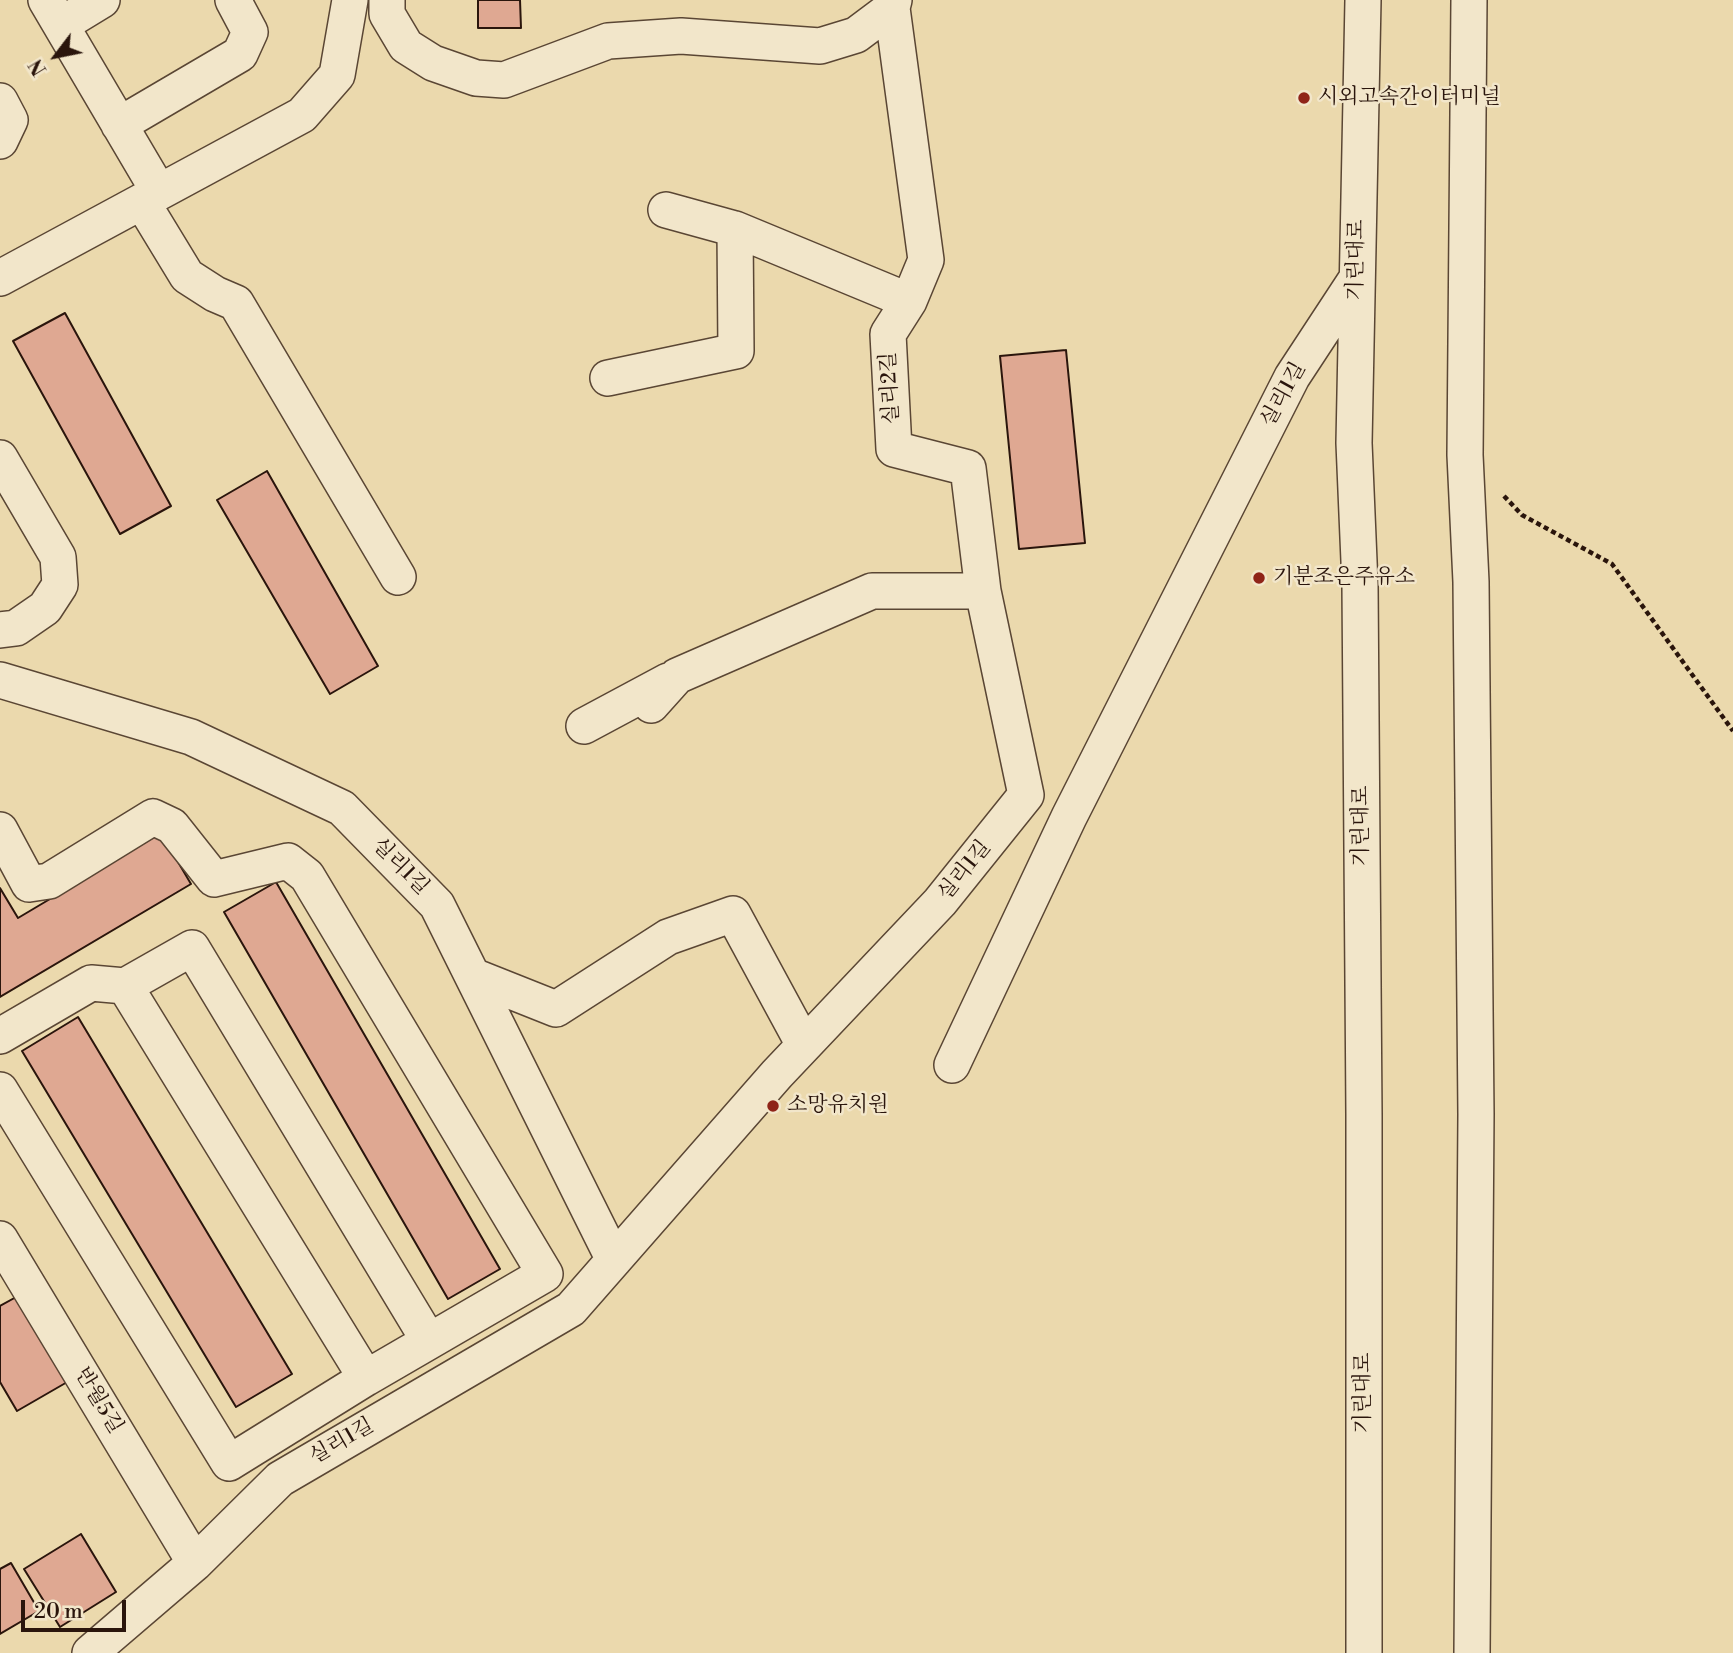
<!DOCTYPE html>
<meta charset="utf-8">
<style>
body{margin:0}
#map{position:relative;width:1733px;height:1653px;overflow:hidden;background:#ebd9ad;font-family:"Libre Bodoni",serif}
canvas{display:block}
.north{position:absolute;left:21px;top:21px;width:70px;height:70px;-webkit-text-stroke:5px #f2e6ca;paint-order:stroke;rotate:238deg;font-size:19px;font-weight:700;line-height:28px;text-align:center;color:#2a150c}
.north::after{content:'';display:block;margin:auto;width:24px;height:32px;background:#2a150c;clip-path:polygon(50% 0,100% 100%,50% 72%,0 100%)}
.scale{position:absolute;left:21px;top:1600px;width:105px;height:32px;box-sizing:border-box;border:4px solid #2a150c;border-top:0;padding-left:9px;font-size:21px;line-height:24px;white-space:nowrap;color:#2a150c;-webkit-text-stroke:5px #f2e6ca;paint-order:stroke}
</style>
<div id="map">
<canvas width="1733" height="1653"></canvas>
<div class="north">N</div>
<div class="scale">20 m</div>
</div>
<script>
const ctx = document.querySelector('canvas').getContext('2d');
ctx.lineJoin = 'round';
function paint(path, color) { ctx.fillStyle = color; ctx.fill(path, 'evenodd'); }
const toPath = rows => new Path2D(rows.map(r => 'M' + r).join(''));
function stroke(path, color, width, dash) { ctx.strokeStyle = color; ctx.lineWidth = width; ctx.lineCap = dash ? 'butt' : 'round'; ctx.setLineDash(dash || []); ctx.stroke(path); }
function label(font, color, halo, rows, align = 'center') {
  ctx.font = font + ' "Libre Bodoni","Noto Serif KR",serif'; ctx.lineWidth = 5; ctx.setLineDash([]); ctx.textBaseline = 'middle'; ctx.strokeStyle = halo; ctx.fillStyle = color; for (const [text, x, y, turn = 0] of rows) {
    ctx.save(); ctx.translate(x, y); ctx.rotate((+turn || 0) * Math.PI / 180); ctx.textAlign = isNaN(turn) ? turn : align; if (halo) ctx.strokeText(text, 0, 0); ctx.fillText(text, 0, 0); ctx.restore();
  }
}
const building = toPath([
 [478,0,520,0,521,28,478,28,478,0],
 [65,313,171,506,120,534,13,341,65,313],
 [1066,350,1085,543,1019,549,1000,356,1066,350],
 [267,471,378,666,330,694,217,500,267,471],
 [161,833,191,884,0,997,0,888,18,918,161,833],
 [276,882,500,1269,448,1299,224,912,276,882],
 [78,1017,292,1374,236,1407,22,1051,78,1017],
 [18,1296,69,1381,17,1411,0,1382,0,1306,18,1296],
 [81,1534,116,1592,60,1627,24,1569,81,1534],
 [11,1563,39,1611,0,1634,0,1569,11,1563]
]);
const path = toPath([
 [1504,496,1522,515,1612,564,1733,731]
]);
const minor = toPath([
 [46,0,159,192],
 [387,0,387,14,406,46,433,63,476,78,504,80,608,41,681,36,820,46,856,35,892,8],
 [894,0,892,8,926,260,909,301,888,334,894,449,968,468,983,591,1026,795],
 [1363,0,1354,443,1360,585,1364,1114,1364,1653],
 [1469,0,1465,455,1471,582,1476,1114,1472,1653],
 [61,25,102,0],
 [0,101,10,120,0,141],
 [119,125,240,54,250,32,233,0],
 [142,202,187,276,215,294,236,303,398,577],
 [666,210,735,229,909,301],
 [0,278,302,115,337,75,350,0],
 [608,378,736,351,735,229],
 [0,458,58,557,60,585,45,608,16,628,0,630],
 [0,680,191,737,342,808,437,905,614,1260],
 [651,705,677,676,872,591,983,591],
 [584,726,668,681],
 [0,830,29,884,49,881,153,817,172,826,214,879,288,861,307,876,545,1274,366,1378,229,1463,0,1090],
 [473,976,556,1009,668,937,733,914,804,1045],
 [125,986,366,1378],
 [0,1036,91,983,125,986,192,948,429,1341],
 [952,1065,1069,817,1292,377,1357,278],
 [0,1239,195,1563],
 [90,1653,195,1563,280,1479,571,1309,777,1074,940,902,1026,795]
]);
const markers = [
 [1304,98,7,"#8f2418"],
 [1259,578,7,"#8f2418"],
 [773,1106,7,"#8f2418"]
];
const poiNames = [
 ["시외고속간이터미널",1318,98],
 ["기분조은주유소",1273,578],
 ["소망유치원",787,1106]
];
const streetNames = [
 ["기린대로",1357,260,-89],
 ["실리2길",891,388,-93],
 ["실리1길",1284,395,-61],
 ["기린대로",1362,826,-90],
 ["실리1길",400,867,45],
 ["실리1길",965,871,-51],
 ["기린대로",1364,1393,-90],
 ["반월5길",98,1401,59],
 ["실리1길",342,1442,-30]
];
paint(building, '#dfa892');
stroke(building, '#2a150c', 2);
stroke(minor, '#5a4634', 38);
stroke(path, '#2a150c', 4.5, [5, 3.5]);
stroke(minor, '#f2e6ca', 35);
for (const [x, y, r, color] of markers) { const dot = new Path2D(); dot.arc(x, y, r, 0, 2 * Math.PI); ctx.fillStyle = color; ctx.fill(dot); stroke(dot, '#f2e6ca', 2.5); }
label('21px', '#2a150c', '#f2e6ca', poiNames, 'left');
label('21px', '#2a150c', '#f2e6ca', streetNames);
</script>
